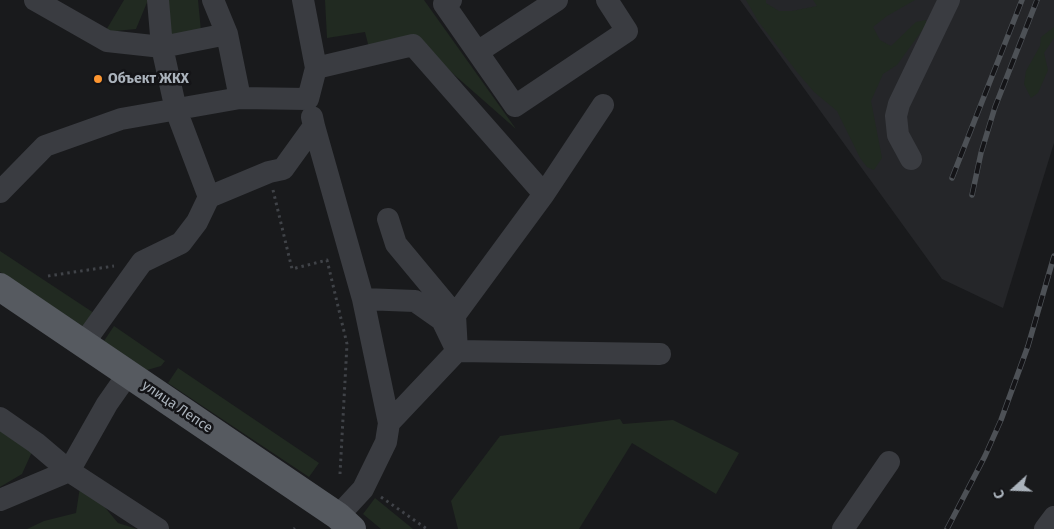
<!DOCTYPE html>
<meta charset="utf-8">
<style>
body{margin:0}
#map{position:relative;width:1054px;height:529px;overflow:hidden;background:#191a1c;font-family:"Fira Sans",sans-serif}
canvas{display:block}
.north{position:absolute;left:989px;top:464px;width:50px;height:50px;-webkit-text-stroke:4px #141417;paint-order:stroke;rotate:250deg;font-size:14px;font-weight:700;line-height:20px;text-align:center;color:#abb3bc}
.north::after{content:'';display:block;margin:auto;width:18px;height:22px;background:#abb3bc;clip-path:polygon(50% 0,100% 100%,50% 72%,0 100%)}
</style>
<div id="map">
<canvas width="1054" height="529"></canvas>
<div class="north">С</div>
</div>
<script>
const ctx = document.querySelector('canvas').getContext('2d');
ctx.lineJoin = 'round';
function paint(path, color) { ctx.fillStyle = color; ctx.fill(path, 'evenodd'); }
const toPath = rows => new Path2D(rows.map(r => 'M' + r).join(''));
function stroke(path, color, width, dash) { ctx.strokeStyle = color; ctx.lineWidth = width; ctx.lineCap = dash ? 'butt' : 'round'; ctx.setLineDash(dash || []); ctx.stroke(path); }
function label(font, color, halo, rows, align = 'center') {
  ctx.font = font + ' "Fira Sans",sans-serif'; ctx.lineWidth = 5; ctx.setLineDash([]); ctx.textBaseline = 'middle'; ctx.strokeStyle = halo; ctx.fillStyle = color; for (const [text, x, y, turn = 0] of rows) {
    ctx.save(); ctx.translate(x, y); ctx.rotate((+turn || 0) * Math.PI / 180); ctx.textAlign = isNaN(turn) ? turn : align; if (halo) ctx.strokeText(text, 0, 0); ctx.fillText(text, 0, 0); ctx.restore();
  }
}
const built = toPath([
 [740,0,1054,0,1054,143,1003,308,942,279]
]);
const green = toPath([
 [124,0,148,0,136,29,105,32],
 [164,0,198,0,201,31,168,38],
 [325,0,424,0,516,129,417,42,369,48,365,32,327,38],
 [746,0,766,0,766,3,779,11,792,11,817,6,813,0,915,0,887,16,873,27,880,40,891,46,916,22,926,20,926,25,897,65,883,74,871,101,882,158,874,170,867,167,860,158,837,111,814,92,797,72,758,21],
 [1054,27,1054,38,1044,53,1048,70,1038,93,1031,98,1024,84,1026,71,1040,46,1041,37],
 [0,251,97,315,87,329,0,272],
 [114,326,165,361,161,366,147,370,104,341],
 [178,368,319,463,309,477,168,383],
 [0,418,36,443,22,474,0,487],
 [620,419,623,424,673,420,739,453,716,494,632,443,579,529,458,529,451,501,500,436],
 [80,487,98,499,118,523,137,529,27,529,44,521,76,513],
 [375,498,413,529,381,529,363,514]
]);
const path = toPath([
 [273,190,292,269,327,260,347,344,340,474],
 [48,276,114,266],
 [381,497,427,529],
 [294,529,295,528]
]);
const minor = toPath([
 [35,0,107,41,162,47,227,34],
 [451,0,444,4,515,106,627,31,607,0],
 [479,51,557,0],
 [316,68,413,45,544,194,455,315],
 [240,98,308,99,316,68,303,0],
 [314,126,363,299,389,423],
 [911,159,898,135,896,116,899,104,949,0],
 [0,192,45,146,121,119,240,98,227,34,213,0],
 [544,194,603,105],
 [209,197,269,172,283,169,314,126,312,117],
 [363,299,415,301,442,320,457,351,660,354],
 [83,344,142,262,181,243,197,222,209,197,176,110,162,47,158,0],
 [0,418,36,443,69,471,158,529],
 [0,500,69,471,107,404,128,374],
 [338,516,363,489,386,442,389,423,457,351,455,315,396,244,388,219],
 [843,529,889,462],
 [1045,529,1054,517]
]);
const major = toPath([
 [0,287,338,516,352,529]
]);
const rail = toPath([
 [952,178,1022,0],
 [972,195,981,153,995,107,1037,0],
 [947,529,985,456,1001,420,1028,346,1054,256]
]);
const markers = [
 [98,79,5,"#fd9630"]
];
const poiNames = [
 ["Объект ЖКХ",108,79]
];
const streetNames = [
 ["улица Лепсе",177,407,34]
];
paint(built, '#252629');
paint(green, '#212a21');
stroke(path, '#404348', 3, [2.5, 4]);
stroke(minor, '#3a3c41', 22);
stroke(major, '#565a60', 28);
stroke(rail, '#4d5156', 5.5);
stroke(rail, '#141417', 4, [11]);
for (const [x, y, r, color] of markers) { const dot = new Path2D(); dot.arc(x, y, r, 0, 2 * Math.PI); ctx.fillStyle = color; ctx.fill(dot); stroke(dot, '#141417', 2); }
label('bold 14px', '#abb3bc', '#141417', poiNames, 'left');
label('14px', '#abb3bc', '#141417', streetNames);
</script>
